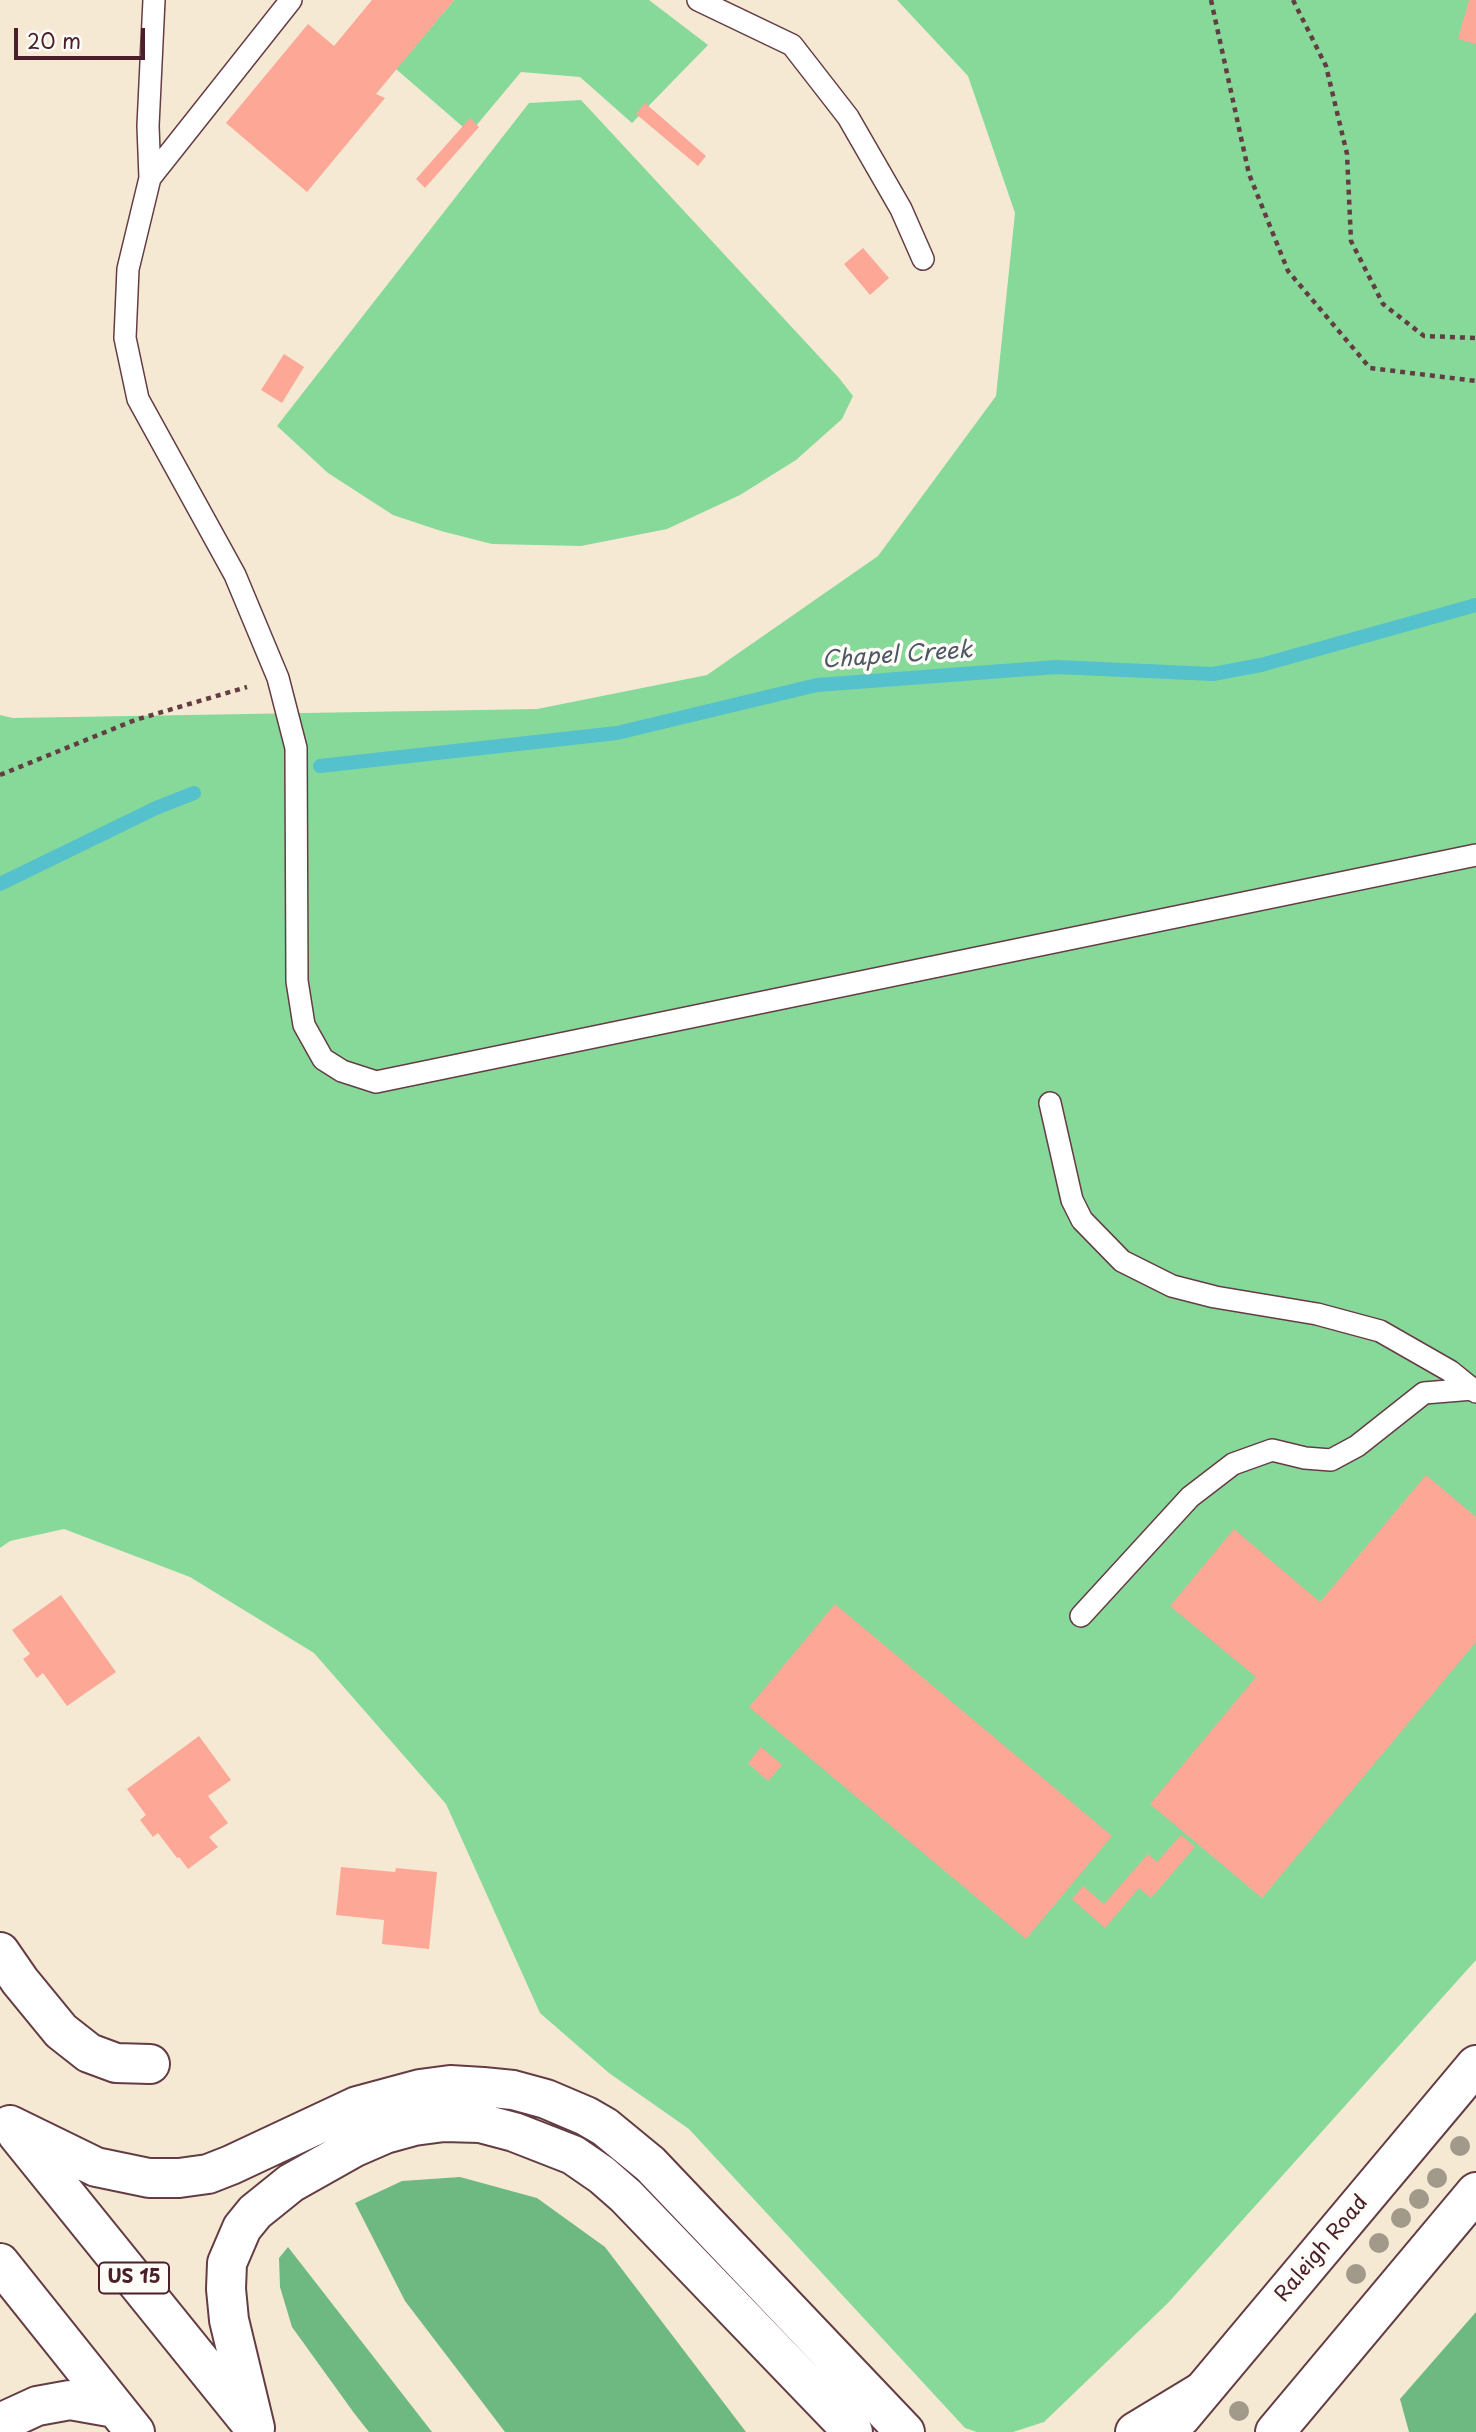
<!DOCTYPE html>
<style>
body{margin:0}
#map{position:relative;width:1476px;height:2432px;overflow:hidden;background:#f6e9d4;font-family:"Playpen Sans",sans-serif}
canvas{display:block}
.scale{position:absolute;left:14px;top:28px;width:131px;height:32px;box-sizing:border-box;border:4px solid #4a1f2b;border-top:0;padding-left:9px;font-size:21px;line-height:24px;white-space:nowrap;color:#4a1f2b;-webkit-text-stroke:5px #fdfcf7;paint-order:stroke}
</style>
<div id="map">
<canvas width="1476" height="2432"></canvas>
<div class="scale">20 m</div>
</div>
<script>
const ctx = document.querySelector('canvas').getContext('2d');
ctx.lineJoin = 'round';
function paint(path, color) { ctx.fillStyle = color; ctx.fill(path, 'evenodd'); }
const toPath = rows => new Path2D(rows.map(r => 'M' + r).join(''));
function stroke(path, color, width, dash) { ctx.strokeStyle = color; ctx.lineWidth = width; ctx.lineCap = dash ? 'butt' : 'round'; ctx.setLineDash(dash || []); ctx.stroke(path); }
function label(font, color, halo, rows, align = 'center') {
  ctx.font = font + ' "Playpen Sans",sans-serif'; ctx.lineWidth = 7; ctx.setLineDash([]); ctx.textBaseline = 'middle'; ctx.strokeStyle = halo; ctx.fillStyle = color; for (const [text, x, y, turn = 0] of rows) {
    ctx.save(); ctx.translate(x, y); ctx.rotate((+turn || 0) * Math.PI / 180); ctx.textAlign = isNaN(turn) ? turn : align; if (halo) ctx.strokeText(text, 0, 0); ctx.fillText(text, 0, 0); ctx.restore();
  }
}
const green = toPath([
 [454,0,649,0,708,45,632,123,580,77,521,72,470,133,396,69],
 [897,0,1476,0,1476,1960,1168,2303,1044,2422,1013,2432,977,2432,965,2428,689,2129,609,2073,540,2013,446,1804,314,1653,190,1577,64,1529,10,1541,0,1548,0,715,13,718,537,709,707,675,878,556,996,396,1015,213,968,76],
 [581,100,839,378,853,396,842,419,796,460,740,495,667,529,581,546,492,544,441,531,393,515,328,473,277,426,529,103]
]);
const forest = toPath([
 [460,2177,537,2198,605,2247,746,2432,505,2432,405,2301,355,2203,402,2181],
 [288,2247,432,2432,369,2432,354,2413,292,2327,280,2287,279,2258],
 [1476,2312,1476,2432,1409,2432,1400,2399]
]);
const stream = toPath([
 [320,766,617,733,817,685,1056,667,1213,674,1261,665,1476,605],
 [0,884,156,808,194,793]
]);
const building = toPath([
 [372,0,454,0,376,94,385,98,307,192,226,123,308,24,334,46],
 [1469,0,1476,0,1476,44,1458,39],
 [645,103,706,156,698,166,636,114],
 [470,118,479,127,425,188,416,179],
 [863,248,889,278,870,295,844,264],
 [284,354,304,367,282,403,261,390],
 [1426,1475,1476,1517,1476,1642,1262,1898,1150,1804,1256,1677,1170,1606,1234,1529,1320,1602],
 [61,1595,116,1672,67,1706,43,1673,37,1678,23,1659,30,1654,12,1630],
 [835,1604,1112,1836,1026,1939,749,1707],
 [199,1736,231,1780,208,1796,228,1823,209,1837,218,1847,188,1869,179,1857,177,1858,158,1833,153,1837,140,1820,146,1815,127,1789],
 [761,1747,782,1765,768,1781,748,1763],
 [1181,1835,1195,1847,1151,1898,1139,1888,1105,1928,1072,1899,1083,1886,1104,1904,1148,1854,1157,1862],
 [341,1867,395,1872,396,1868,437,1872,429,1949,382,1944,384,1920,336,1915]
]);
const path = toPath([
 [1211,0,1249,174,1288,271,1370,368,1476,381],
 [1293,0,1326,66,1347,154,1351,241,1383,304,1424,336,1476,338],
 [0,775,135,720,247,687]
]);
const lane = toPath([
 [154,0,148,126,150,178,128,269,125,338,138,399,235,575,278,678,296,748,297,981,304,1025,323,1059,342,1071,376,1082,1476,855],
 [698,0,792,45,848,117,901,209,923,259],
 [150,178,291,0],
 [1050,1103,1072,1200,1082,1220,1122,1261,1172,1286,1215,1297,1317,1314,1380,1331,1450,1371,1476,1392],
 [1081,1616,1190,1497,1233,1464,1272,1450,1305,1458,1331,1460,1357,1446,1424,1393,1473,1389]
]);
const street = toPath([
 [0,1952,20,1981,61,2031,89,2053,116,2063,150,2064]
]);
const secondary = toPath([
 [1181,2417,1476,2065],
 [1275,2432,1476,2192]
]);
const highway = toPath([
 [10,2125,96,2167,149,2178,179,2178,208,2174,231,2165,357,2106,420,2089,450,2085,483,2087,513,2090,546,2099,586,2116,605,2127,650,2164,905,2432],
 [17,2134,248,2420],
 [0,2263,135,2432],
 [0,2423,37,2406,70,2400,115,2408],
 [255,2428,229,2320,226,2289,227,2263,242,2228,255,2212,291,2183,355,2147,385,2134,414,2126,444,2122,480,2123,514,2132,573,2155,602,2175,626,2196,853,2432],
 [1135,2432,1201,2392]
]);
const trees = [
 [1460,2146],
 [1437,2178],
 [1419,2199],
 [1401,2218],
 [1379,2243],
 [1356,2274],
 [1239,2411]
];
const shields = [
 [134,2278,70]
];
const shieldNames = [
 ["US 15",134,2278]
];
const streetNames = [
 ["Raleigh Road",1322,2249,-50]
];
const waterNames = [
 ["Chapel Creek",897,656,-4]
];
paint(green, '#87d999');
paint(forest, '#6db981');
stroke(stream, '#54c1cd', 14);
paint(building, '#fda796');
stroke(lane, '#643d44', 24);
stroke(street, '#643d44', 42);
stroke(secondary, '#643d44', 42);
stroke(highway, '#643d44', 42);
stroke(path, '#643d44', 4.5, [5, 5]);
stroke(lane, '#fff', 21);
stroke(street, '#fff', 38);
stroke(secondary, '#fff', 38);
stroke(highway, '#fff', 38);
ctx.fillStyle = '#a19989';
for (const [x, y] of trees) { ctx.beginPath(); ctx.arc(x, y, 10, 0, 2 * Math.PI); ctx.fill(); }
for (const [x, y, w] of shields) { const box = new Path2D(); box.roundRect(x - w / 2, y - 15.5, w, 31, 5); ctx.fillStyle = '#fdfcf7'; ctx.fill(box); stroke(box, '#4a1f2b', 2); }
label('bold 19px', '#4a1f2b', null, shieldNames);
label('21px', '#4a1f2b', '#fdfcf7', streetNames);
label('italic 23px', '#4e5864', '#fdfcf7', waterNames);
</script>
